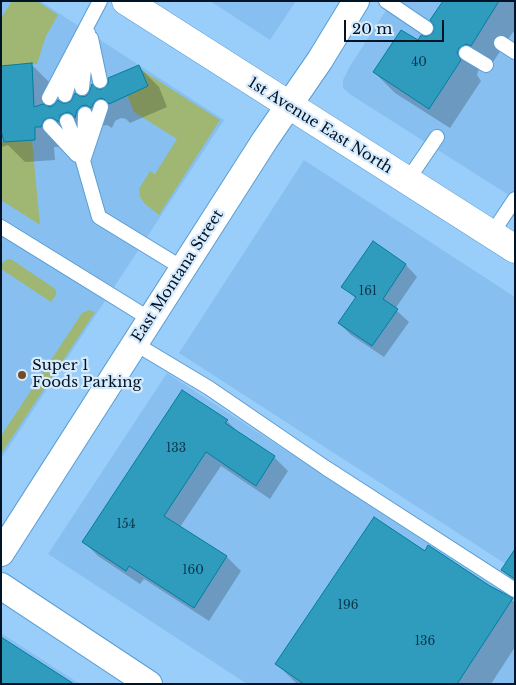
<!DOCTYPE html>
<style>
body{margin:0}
#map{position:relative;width:516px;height:685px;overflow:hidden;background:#99cefa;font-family:"Libre Baskerville",serif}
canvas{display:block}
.frame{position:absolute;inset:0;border:2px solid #001427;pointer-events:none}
.scale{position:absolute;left:344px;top:20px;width:100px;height:22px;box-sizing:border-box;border:2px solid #001427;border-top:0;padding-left:6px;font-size:15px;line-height:18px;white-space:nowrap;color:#001427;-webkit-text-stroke:4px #d7ebfc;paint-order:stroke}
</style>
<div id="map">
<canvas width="516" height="685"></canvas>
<div class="frame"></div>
<div class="scale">20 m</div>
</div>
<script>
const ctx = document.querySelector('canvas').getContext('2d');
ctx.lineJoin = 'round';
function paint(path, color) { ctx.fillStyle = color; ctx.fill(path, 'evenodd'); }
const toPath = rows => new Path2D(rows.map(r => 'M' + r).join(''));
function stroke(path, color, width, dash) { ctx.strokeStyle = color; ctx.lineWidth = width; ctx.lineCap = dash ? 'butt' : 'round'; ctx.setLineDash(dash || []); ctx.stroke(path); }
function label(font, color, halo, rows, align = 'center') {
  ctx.font = font + ' "Libre Baskerville",serif'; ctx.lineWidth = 4.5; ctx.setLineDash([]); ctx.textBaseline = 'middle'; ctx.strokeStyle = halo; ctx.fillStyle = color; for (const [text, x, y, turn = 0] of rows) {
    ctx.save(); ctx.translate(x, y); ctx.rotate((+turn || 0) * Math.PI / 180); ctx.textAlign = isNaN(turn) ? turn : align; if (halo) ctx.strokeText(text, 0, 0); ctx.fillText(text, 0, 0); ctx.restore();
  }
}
const built = toPath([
 [1,1,40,1,224,120,1,459],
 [210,1,296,1,270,40],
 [392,1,515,1,515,199,351,95,343,88,343,80,350,66],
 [304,160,515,297,515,570,179,353],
 [167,373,515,600,514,684,247,684,48,554],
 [1,633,80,684,1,684]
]);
const green = toPath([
 [12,1,37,1,58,15,46,36,37,64,1,66,1,18],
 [135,66,220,120,159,215,145,204,140,197,139,189,150,171,155,174,177,139,134,112,128,97,128,78,130,70],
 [32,140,40,225,1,200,1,142],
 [7,259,11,259,54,288,56,291,56,295,51,302,1,269,1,265],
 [89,310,95,312,1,454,1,436,82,313]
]);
const shadow = toPath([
 [445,1,515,1,515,33,513,32,491,65,479,68,477,75,481,81,450,128,395,93,374,72,418,42,434,34],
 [32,65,52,85,53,108,87,97,97,90,103,91,139,67,159,87,167,107,130,123,126,119,121,118,115,121,112,128,107,125,102,126,62,147,54,147,55,160,25,162,8,145,1,147,1,94],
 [373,243,406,265,417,277,395,309,409,322,384,357,351,335,339,323,356,299,343,286],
 [227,421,241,435,274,457,288,471,270,499,221,466,180,527,227,557,241,571,209,621,144,579,140,584,98,556,84,542],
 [515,551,515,583,502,570],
 [425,552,515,602,515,647,491,684,297,684,277,664]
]);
const building = toPath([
 [443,1,499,1,471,46,466,44,459,48,457,53,461,60,429,109,373,72,401,30,418,40,421,35,426,37,433,33,434,25,430,20,443,1],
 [32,63,34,107,43,104,50,107,54,105,58,100,62,103,67,103,71,101,75,93,81,97,86,96,89,93,92,84,97,89,102,89,108,84,108,78,139,65,148,86,109,104,104,99,100,98,95,101,91,108,86,105,81,106,77,110,75,118,72,114,68,112,60,115,59,122,53,118,48,118,44,120,41,127,35,127,35,140,4,142,1,130,1,66,32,63],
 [373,241,406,264,383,299,398,309,372,346,338,323,356,297,341,287,373,241],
 [182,390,228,420,225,423,275,456,256,486,206,452,164,516,227,556,194,608,129,566,126,571,82,542,182,390],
 [374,517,425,551,428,545,490,586,513,598,457,684,304,684,275,664,374,517],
 [515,549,515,579,501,570,515,549],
 [1,637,74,684,1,684,1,637]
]);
const service = toPath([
 [386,1,426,28],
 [91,38,100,81],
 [501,43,515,52],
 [466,53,486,65],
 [82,88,88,33],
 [65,95,76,61],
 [49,98,100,1],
 [67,121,83,161,99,217,184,269],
 [50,126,77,155],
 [84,143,85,114],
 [83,161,101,107],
 [407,181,437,137],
 [1,227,150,319],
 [491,235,515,199],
 [134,343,209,388,326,468,515,590]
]);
const minor = toPath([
 [1,553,265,140,320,60,356,1],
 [1,586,149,684]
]);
const tertiary = toPath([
 [126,1,515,249]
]);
const markers = [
 [22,375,5,"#724d28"]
];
const numberNames = [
 ["40",419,63],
 ["161",368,292],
 ["133",176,449],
 ["154",126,525],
 ["160",193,571],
 ["196",348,606],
 ["136",425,642]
];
const streetNames = [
 ["1st Avenue East North",320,126,32],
 ["East Montana Street",178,276,-57]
];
const poiNames = [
 ["Super 1",32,366],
 ["Foods Parking",32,383]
];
paint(built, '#87c0f0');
paint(green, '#a0b774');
paint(shadow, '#0003');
paint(building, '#2f9cbe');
stroke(building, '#007e9f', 1);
stroke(service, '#5b9dd2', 16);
stroke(minor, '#5b9dd2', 28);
stroke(tertiary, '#5b9dd2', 29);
stroke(service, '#fff', 14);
stroke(minor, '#fff', 26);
stroke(tertiary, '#fff', 28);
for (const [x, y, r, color] of markers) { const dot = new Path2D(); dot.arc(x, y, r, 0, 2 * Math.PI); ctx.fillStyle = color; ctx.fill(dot); stroke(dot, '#d7ebfc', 2); }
label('12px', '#0c364d', null, numberNames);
label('15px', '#001427', '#d7ebfc', streetNames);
label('15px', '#001427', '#d7ebfc', poiNames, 'left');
</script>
